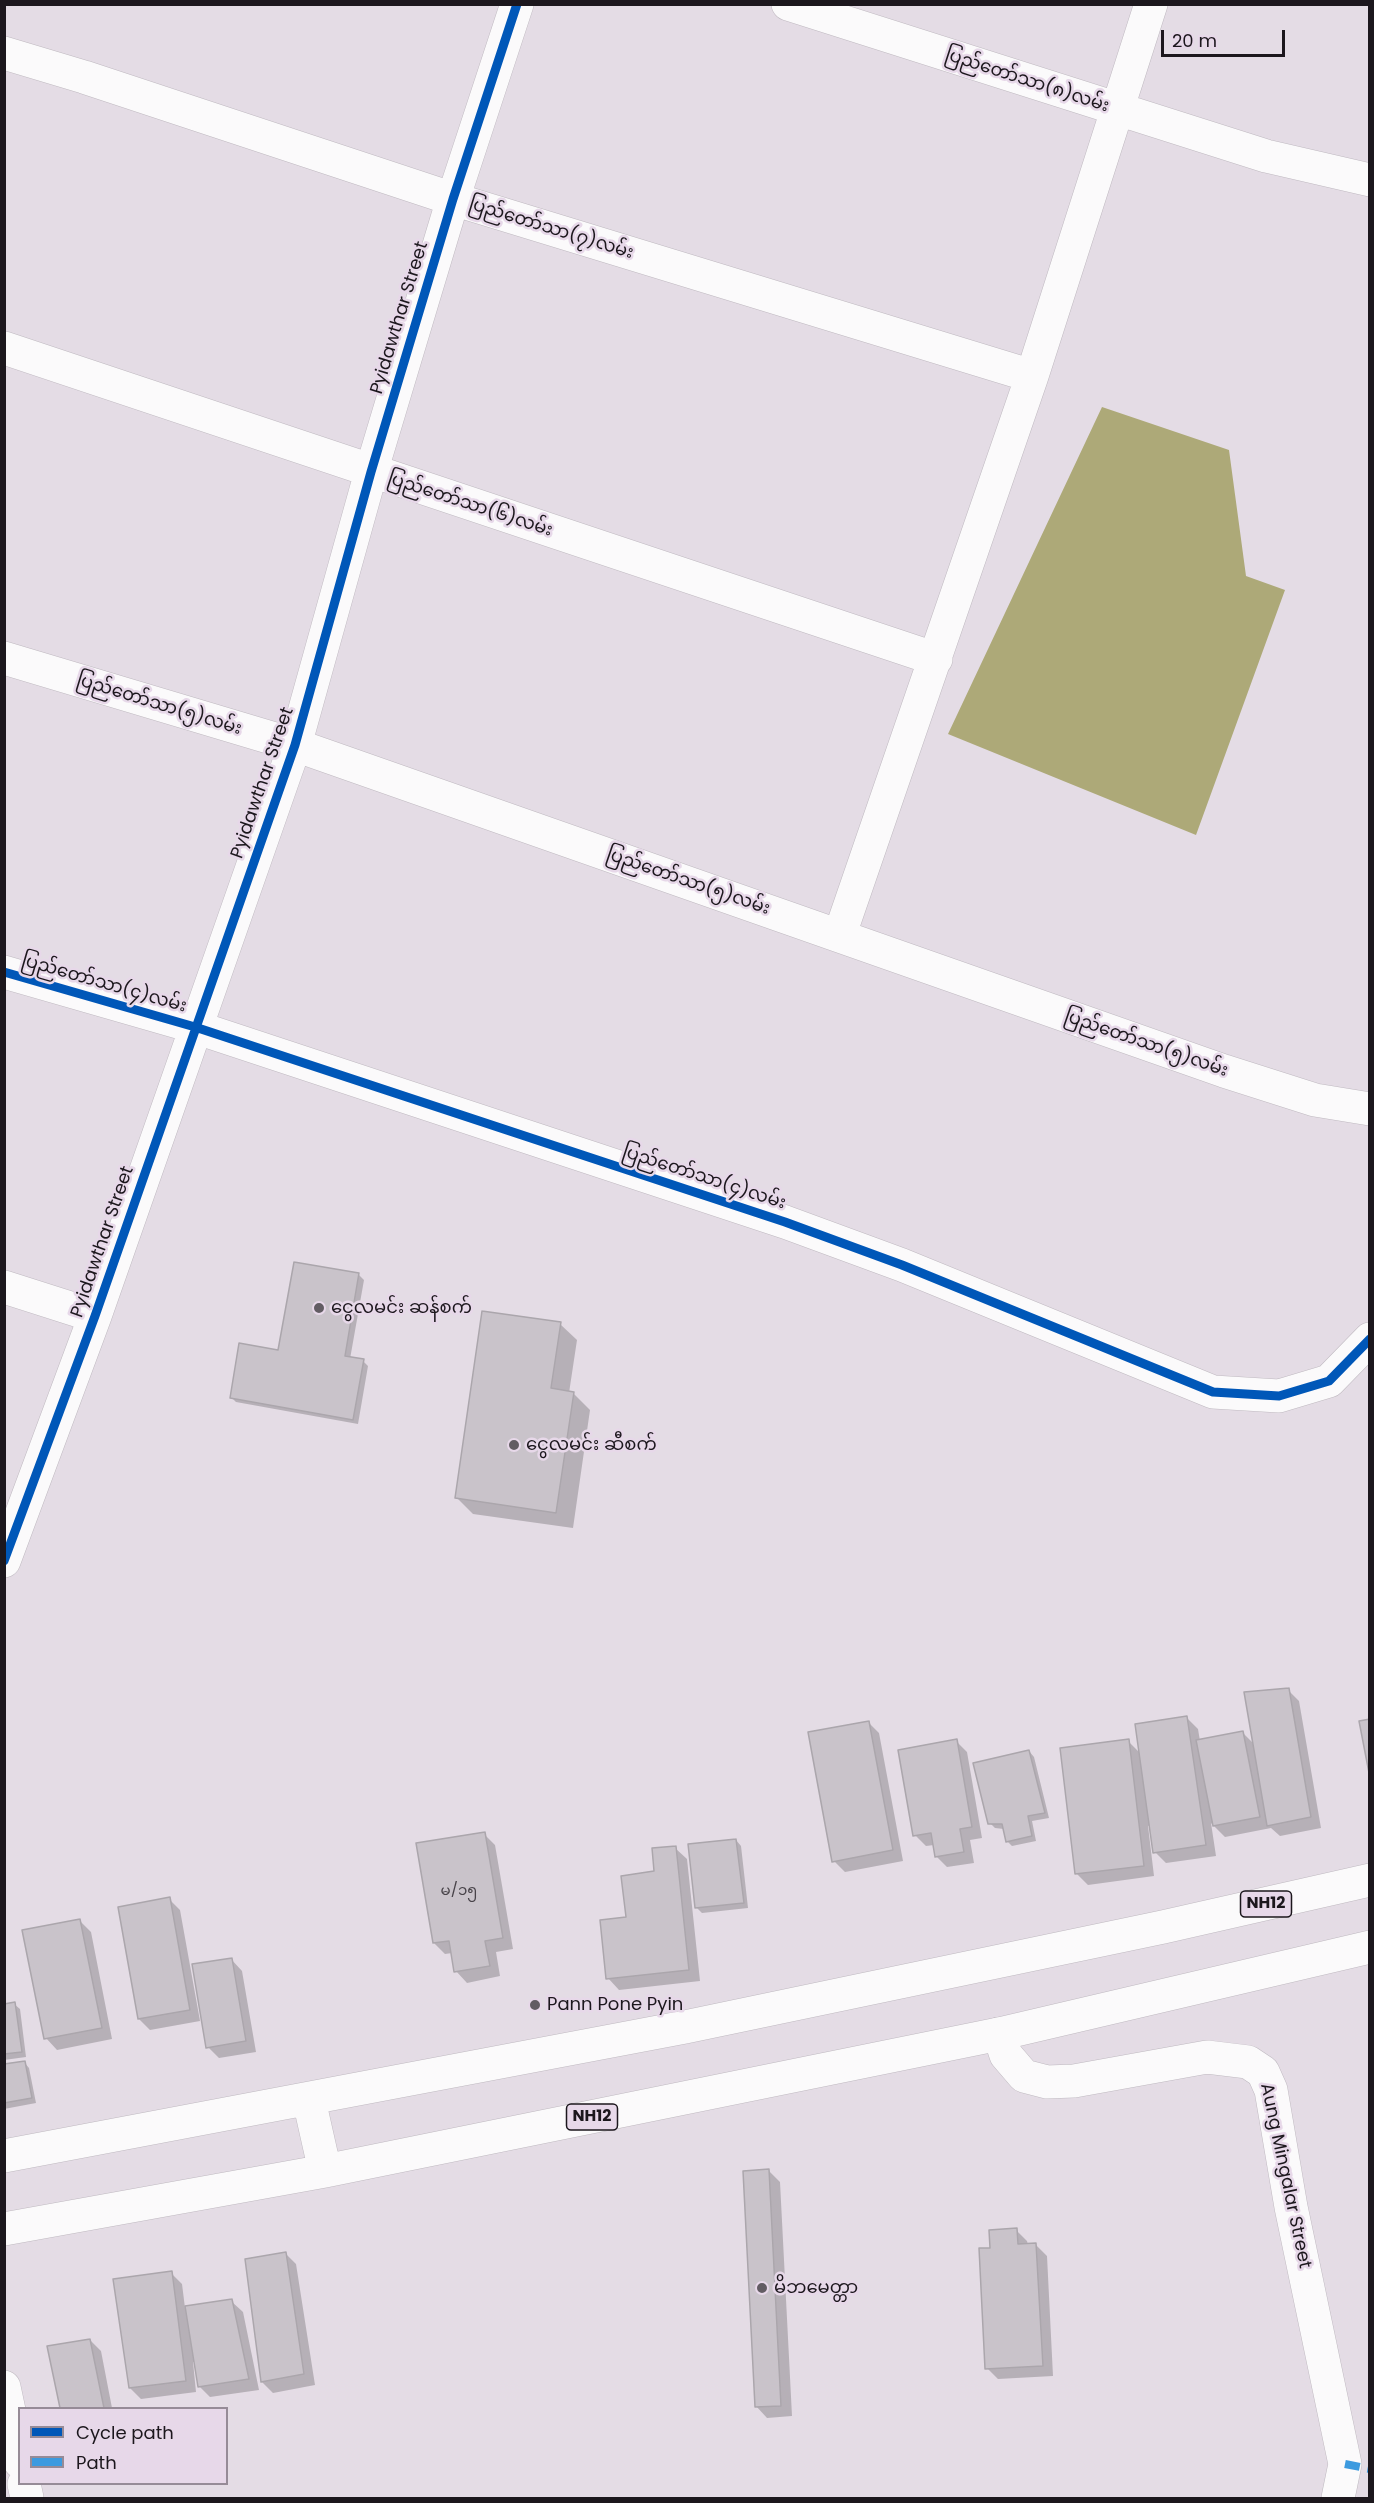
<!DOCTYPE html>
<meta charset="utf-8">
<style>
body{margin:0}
#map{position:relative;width:1374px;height:2503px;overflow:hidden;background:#e4dce5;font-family:Poppins,sans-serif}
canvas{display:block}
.frame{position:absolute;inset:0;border:6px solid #1c171d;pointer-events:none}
.legend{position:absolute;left:18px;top:2407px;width:210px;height:78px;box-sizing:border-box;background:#e7d8e9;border:2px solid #968b97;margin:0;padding:8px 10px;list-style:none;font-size:18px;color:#1c171d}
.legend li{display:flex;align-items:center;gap:12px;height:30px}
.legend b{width:30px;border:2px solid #968b97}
.scale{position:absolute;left:1161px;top:30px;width:124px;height:27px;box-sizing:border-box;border:3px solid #1c171d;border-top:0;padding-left:8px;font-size:18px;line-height:21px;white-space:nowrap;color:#1c171d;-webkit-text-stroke:4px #e7d8e9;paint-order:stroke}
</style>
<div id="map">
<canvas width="1374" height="2503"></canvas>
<div class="frame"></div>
<ul class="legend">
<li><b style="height:8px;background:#0057b8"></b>Cycle path</li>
<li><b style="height:8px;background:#3c9adf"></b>Path</li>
</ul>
<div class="scale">20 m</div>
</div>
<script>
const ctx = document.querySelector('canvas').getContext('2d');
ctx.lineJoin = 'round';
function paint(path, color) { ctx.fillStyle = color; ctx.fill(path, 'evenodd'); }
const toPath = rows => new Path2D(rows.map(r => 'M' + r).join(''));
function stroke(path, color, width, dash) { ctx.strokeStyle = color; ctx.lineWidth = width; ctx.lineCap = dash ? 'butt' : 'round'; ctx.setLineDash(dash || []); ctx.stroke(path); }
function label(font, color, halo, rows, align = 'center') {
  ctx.font = font + ' Poppins,"Noto Sans Myanmar",sans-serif'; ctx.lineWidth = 5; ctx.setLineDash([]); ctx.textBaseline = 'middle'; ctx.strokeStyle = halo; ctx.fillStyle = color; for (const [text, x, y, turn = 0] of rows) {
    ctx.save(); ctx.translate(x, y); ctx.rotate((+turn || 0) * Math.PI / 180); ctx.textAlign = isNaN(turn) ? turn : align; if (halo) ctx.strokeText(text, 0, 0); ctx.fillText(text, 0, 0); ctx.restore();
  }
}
const water = toPath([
 [1102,407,1229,450,1246,576,1285,590,1196,835,948,734]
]);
const shadow = toPath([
 [295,1264,359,1275,364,1280,350,1359,363,1361,368,1366,358,1424,236,1402,231,1397,279,1352],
 [560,1324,577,1340,569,1393,573,1393,590,1410,573,1528,473,1514,456,1497],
 [1288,1690,1299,1701,1321,1828,1280,1836,1271,1828,1225,1837,1211,1823,1216,1856,1166,1863,1155,1852,1151,1825,1148,1826,1154,1876,1088,1885,1077,1874,1128,1741,1141,1754,1187,1718,1198,1729,1200,1741,1242,1732,1255,1745],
 [868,1722,879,1733,903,1861,845,1872,834,1861],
 [956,1741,967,1752,982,1838,970,1840,974,1863,947,1867,936,1856,934,1845,926,1846,915,1835],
 [1029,1751,1034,1757,1049,1818,1032,1821,1036,1841,1012,1846,1007,1841,1004,1829,995,1828,990,1823],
 [484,1834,495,1845,513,1949,496,1952,500,1976,467,1983,456,1971,452,1953,445,1954,434,1943],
 [736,1840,741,1846,748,1908,702,1913,697,1908],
 [675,1848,687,1859,700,1981,619,1990,608,1978,627,1919],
 [169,1899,180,1910,200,2021,150,2030,139,2019],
 [80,1921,91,1932,112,2039,57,2050,46,2038],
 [231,1959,242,1971,256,2052,219,2058,208,2047],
 [14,2004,20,2009,26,2057,4,2060,4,2005],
 [24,2062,29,2068,36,2103,4,2109,4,2066],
 [769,2171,780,2182,792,2416,767,2418,756,2406],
 [1016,2230,1027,2241,1028,2245,1036,2245,1047,2256,1053,2376,998,2379,987,2368,991,2249],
 [285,2253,296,2264,315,2385,273,2393,262,2382],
 [171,2273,182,2284,185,2308,231,2301,243,2312,259,2390,210,2397,199,2386,195,2362,193,2362,196,2392,141,2399,130,2388],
 [90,2340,101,2351,112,2408,61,2408,49,2348]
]);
const building = toPath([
 [294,1262,359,1273,345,1356,364,1359,353,1420,230,1398,239,1343,278,1350,294,1262],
 [482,1311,561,1322,551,1388,574,1392,556,1513,455,1498,482,1311],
 [1289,1688,1311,1817,1267,1826,1244,1692,1289,1688],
 [1187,1716,1206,1845,1153,1853,1135,1724,1187,1716],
 [1370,1719,1370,1778,1359,1721,1370,1719],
 [869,1721,893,1850,832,1862,808,1732,869,1721],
 [1243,1731,1260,1817,1213,1826,1196,1740,1243,1731],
 [957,1739,972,1827,960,1829,964,1852,935,1857,931,1833,913,1836,898,1750,957,1739],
 [1129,1739,1144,1866,1075,1874,1060,1748,1129,1739],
 [1029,1750,1045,1813,1028,1816,1032,1836,1006,1842,1002,1824,988,1824,973,1763,1029,1750],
 [485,1832,503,1938,485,1941,490,1966,454,1972,449,1941,433,1943,416,1843,485,1832],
 [736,1839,744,1903,695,1908,688,1844,736,1839],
 [676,1846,689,1970,606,1979,600,1920,626,1917,621,1876,654,1871,652,1848,676,1846],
 [170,1897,190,2010,138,2019,118,1907,170,1897],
 [80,1919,102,2028,44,2039,22,1930,80,1919],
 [232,1958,246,2041,206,2048,192,1964,232,1958],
 [15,2002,22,2052,4,2054,4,2004,15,2002],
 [25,2061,32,2098,4,2103,4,2064,25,2061],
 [769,2169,781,2406,755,2407,743,2171,769,2169],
 [1017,2228,1018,2244,1036,2243,1043,2366,985,2369,979,2248,990,2248,989,2230,1017,2228],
 [286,2252,304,2374,261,2382,245,2259,286,2252],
 [172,2271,186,2381,129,2388,113,2279,172,2271],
 [232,2299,249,2379,198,2387,185,2306,232,2299],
 [90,2339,104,2408,60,2408,47,2346,90,2339]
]);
const minor = toPath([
 [788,4,1266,156,1370,180],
 [4,53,84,77,453,199,1032,376],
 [4,348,936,659],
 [4,658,295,745,1224,1071,1315,1100,1370,1109],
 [840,934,1032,376,1151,4],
 [4,972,195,1027,785,1222,902,1265,1213,1392,1279,1396,1329,1381,1370,1339],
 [4,1287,95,1316],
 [4,1561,95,1316,295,745,371,472,453,199,517,4],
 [999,2034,1006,2055,1024,2076,1047,2082,1074,2081,1207,2057,1248,2062,1263,2072,1271,2090,1291,2207,1345,2464,1338,2498],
 [4,2387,20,2462],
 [24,2484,27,2498]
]);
const trunk = toPath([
 [309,2100,325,2171],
 [4,2156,685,2027,1163,1927,1370,1880],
 [4,2229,325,2171,999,2034,1370,1947]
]);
const quiet = toPath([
 [1345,2464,1370,2469]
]);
const cycleway = toPath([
 [4,972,195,1027,785,1222,902,1265,1213,1392,1279,1396,1329,1381,1370,1339],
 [4,1561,95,1316,295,745,371,472,453,199,517,4]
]);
const markers = [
 [319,1308,6,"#625c63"],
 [514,1445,6,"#625c63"],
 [535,2005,6,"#625c63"],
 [762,2288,6,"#625c63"]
];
const numberNames = [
 ["မ/၁၅",459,1891]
];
const shields = [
 [1266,1904,51],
 [592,2117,51]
];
const shieldNames = [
 ["NH12",1266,1904],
 ["NH12",592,2117]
];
const streetNames = [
 ["ပြည်တော်သာ(၈)လမ်း",1027,81,18],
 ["ပြည်တော်သာ(၇)လမ်း",551,229,17],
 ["Pyidawthar Street",400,318,-73],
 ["ပြည်တော်သာ(၆)လမ်း",470,505,18],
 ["ပြည်တော်သာ(၅)လမ်း",159,705,17],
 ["Pyidawthar Street",263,783,-71],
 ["ပြည်တော်သာ(၅)လမ်း",688,882,19],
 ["ပြည်တော်သာ(၄)လမ်း",104,984,16],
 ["ပြည်တော်သာ(၅)လမ်း",1146,1044,19],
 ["ပြည်တော်သာ(၄)လမ်း",704,1178,18],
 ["Pyidawthar Street",103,1242,-71],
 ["Aung Mingalar Street",1285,2176,78]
];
const poiNames = [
 ["ငွေလမင်း ဆန်စက်",331,1308],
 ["ငွေလမင်း ဆီစက်",526,1445],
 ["Pann Pone Pyin",547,2005],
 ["မိဘမေတ္တာ",774,2288]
];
paint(water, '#ada978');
paint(shadow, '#0003');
paint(building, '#c9c3ca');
stroke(building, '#aba6ac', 1.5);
stroke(minor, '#bfb9c0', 34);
stroke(trunk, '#bfb9c0', 34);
stroke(minor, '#fbfafb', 33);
stroke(trunk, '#fbfafb', 33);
stroke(quiet, '#3c9adf', 8, [15, 8]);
stroke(cycleway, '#0057b8', 9);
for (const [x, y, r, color] of markers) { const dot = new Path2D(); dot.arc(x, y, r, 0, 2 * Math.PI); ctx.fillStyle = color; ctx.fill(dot); stroke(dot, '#e7d8e9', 2); }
label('15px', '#484349', null, numberNames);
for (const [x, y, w] of shields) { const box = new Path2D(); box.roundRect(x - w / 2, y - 13, w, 26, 4.5); ctx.fillStyle = '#e7d8e9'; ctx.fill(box); stroke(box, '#1c171d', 1.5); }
label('bold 16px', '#1c171d', null, shieldNames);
label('18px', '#1c171d', '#e7d8e9', streetNames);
label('18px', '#1c171d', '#e7d8e9', poiNames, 'left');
</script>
